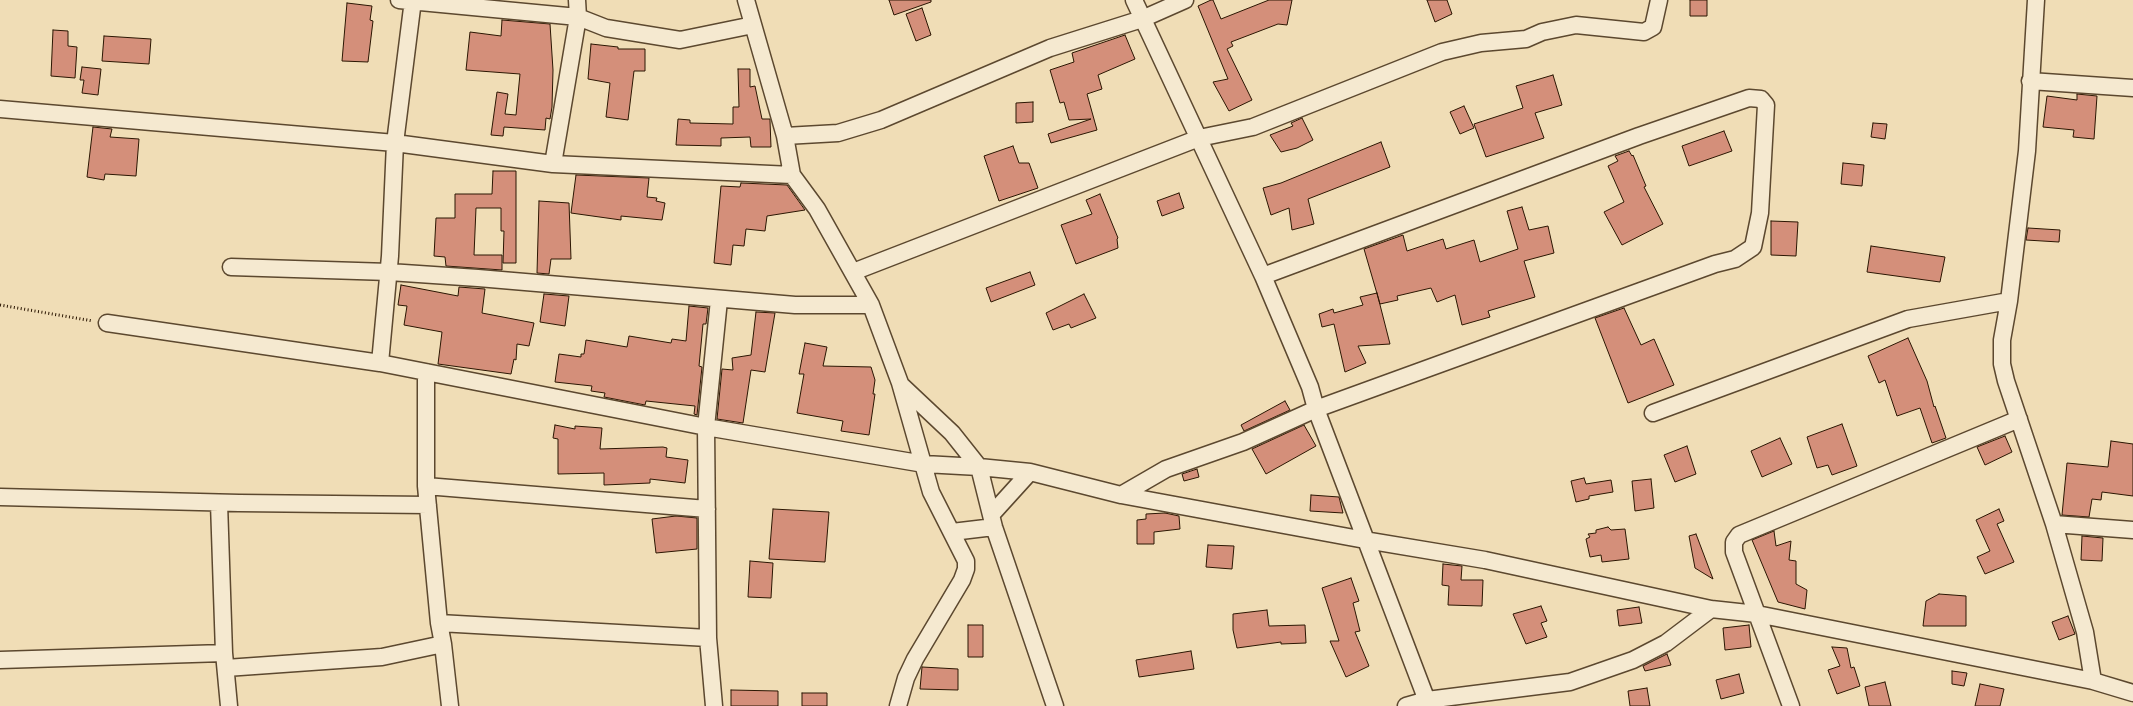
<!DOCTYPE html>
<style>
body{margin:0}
canvas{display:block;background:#f0ddb6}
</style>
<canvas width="2133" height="706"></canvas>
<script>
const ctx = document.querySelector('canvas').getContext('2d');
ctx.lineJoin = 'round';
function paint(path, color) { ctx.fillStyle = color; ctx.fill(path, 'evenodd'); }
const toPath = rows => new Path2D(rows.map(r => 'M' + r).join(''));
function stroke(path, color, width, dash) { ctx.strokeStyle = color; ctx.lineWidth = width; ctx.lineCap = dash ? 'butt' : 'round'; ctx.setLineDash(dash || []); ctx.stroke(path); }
const building = toPath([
 [889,0,931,0,931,2,894,15,889,0],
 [1211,0,1213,0,1221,19,1269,0,1292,0,1287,25,1278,24,1231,42,1233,46,1227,49,1252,100,1229,111,1213,82,1228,79,1198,6,1211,0],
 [1427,0,1447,0,1452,14,1435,22,1427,0],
 [1690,0,1707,0,1707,16,1690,16,1690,0],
 [347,3,372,6,370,20,373,21,368,62,342,61,347,3],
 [922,8,931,35,916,41,906,14,922,8],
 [502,20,550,24,553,70,552,107,550,119,546,118,545,130,504,127,503,136,491,135,497,92,508,94,505,114,516,115,520,74,466,70,470,32,501,36,502,20],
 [53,30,68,31,68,46,77,47,75,78,51,76,53,30],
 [1125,35,1135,59,1098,75,1102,89,1087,94,1097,130,1051,143,1048,134,1091,119,1069,120,1064,102,1060,103,1050,70,1074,62,1072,53,1125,35],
 [104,36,151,39,149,64,102,61,104,36],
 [591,44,618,47,618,49,645,49,645,71,634,71,628,120,606,117,610,83,588,79,591,44],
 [82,67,101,69,98,95,82,93,84,80,80,80,82,67],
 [738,69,750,69,750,87,755,86,762,119,770,119,770,121,771,147,751,147,750,137,721,138,721,146,676,145,678,119,690,120,690,123,733,124,733,107,739,107,738,69],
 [1553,75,1562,105,1535,113,1544,138,1486,157,1474,124,1523,108,1516,86,1553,75],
 [2077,94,2097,96,2094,139,2073,137,2074,130,2043,127,2047,96,2077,100,2077,94],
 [1033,102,1033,122,1016,123,1016,103,1033,102],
 [1464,106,1474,128,1460,134,1450,112,1464,106],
 [1302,118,1313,140,1297,148,1281,152,1270,135,1293,126,1291,123,1302,118],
 [1873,123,1887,124,1885,139,1871,137,1873,123],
 [93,127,112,129,110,137,139,139,136,176,105,174,104,180,87,177,93,127],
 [1724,131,1732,151,1689,166,1682,146,1724,131],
 [1381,142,1390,167,1308,199,1314,224,1292,230,1289,208,1271,215,1263,188,1281,183,1381,142],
 [1013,146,1019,163,1029,163,1038,188,999,201,984,156,1013,146],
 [1629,151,1632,156,1633,155,1646,186,1644,187,1663,224,1622,245,1604,212,1624,202,1608,166,1618,161,1615,156,1629,151],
 [1843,163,1864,165,1862,186,1841,184,1843,163],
 [493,171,516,171,516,263,503,263,504,231,501,231,501,208,476,208,474,255,502,255,502,270,446,266,445,257,434,256,436,218,455,218,455,194,492,194,493,171],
 [576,175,649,178,647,197,657,198,656,201,665,203,662,220,621,216,621,220,571,213,576,175],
 [741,183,787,185,805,210,767,216,765,231,746,229,744,246,733,245,731,265,714,263,721,186,740,187,741,183],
 [1179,193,1184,208,1162,216,1157,201,1179,193],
 [1100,194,1118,238,1117,239,1118,248,1076,264,1061,225,1092,214,1086,200,1100,194],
 [539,201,569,203,571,259,551,259,549,274,537,273,539,201],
 [1522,207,1529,230,1548,226,1554,253,1524,261,1535,297,1488,311,1490,317,1462,325,1455,295,1437,302,1431,288,1397,296,1398,300,1380,304,1364,249,1403,235,1407,251,1443,239,1446,249,1474,240,1480,262,1518,249,1507,211,1522,207],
 [1771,221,1798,222,1796,256,1771,255,1771,221],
 [2028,228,2060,230,2059,242,2026,240,2028,228],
 [1871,246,1945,257,1940,282,1867,272,1871,246],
 [1030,272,1035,285,991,302,986,288,1030,272],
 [401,285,458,296,459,287,485,289,482,313,534,323,529,346,517,344,516,360,514,359,511,374,438,364,442,332,404,325,407,306,398,305,401,285],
 [1377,293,1390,344,1358,346,1366,363,1345,372,1334,324,1322,327,1319,314,1333,309,1334,313,1363,305,1360,297,1377,293],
 [544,294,569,296,565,326,540,322,544,294],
 [1084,294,1096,318,1071,328,1069,324,1053,330,1046,313,1084,294],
 [689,306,708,308,706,324,703,324,699,366,702,367,697,415,694,414,695,406,646,401,645,405,604,397,605,393,591,391,592,386,555,382,559,354,581,357,581,354,584,354,586,340,627,347,629,336,671,343,672,339,686,341,689,306],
 [1624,308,1641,345,1654,339,1674,385,1628,403,1595,318,1624,308],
 [756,312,775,313,765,372,751,370,743,423,717,419,722,369,733,370,732,358,751,355,756,312],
 [1908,338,1927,381,1934,407,1935,406,1946,438,1932,443,1920,408,1897,416,1885,380,1879,383,1868,356,1908,338],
 [805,343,827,347,823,366,871,367,875,380,873,394,875,394,869,435,841,431,843,421,797,413,804,374,799,374,805,343],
 [1285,401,1290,410,1244,431,1241,425,1285,401],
 [1842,424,1857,466,1832,475,1828,465,1817,468,1807,437,1842,424],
 [555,425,575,429,575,426,602,428,600,449,663,447,667,448,666,457,688,460,685,483,650,479,650,483,604,485,604,473,558,474,558,439,553,438,555,425],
 [1304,425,1316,446,1266,474,1252,449,1304,425],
 [2005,436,2012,452,1985,465,1977,447,2005,436],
 [1780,438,1792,464,1762,477,1751,451,1780,438],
 [2111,441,2133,444,2133,496,2102,492,2101,500,2092,499,2089,517,2062,515,2067,463,2108,467,2111,441],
 [1687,446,1696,474,1675,482,1664,455,1687,446],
 [1197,469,1199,477,1184,481,1182,474,1197,469],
 [1584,478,1586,484,1611,480,1613,492,1589,496,1589,499,1576,502,1571,481,1584,478],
 [1651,479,1654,508,1635,511,1632,481,1651,479],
 [1311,495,1339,497,1343,513,1310,511,1311,495],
 [773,509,829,512,825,562,769,559,773,509],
 [1999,509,2004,521,1997,524,2014,562,1985,574,1977,557,1990,551,1976,520,1999,509],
 [1165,513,1179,516,1180,529,1154,532,1154,544,1137,544,1137,520,1146,519,1146,514,1165,513],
 [676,516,697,518,697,549,656,553,652,519,676,516],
 [1608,527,1611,530,1625,529,1629,559,1602,562,1601,555,1590,557,1586,539,1590,537,1588,534,1596,533,1596,530,1608,527],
 [1774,531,1776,546,1791,541,1789,560,1796,561,1796,584,1807,590,1805,609,1778,602,1752,540,1774,531],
 [1696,534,1713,579,1695,568,1689,536,1696,534],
 [2082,536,2103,538,2102,561,2081,560,2082,536],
 [1208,545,1234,546,1232,569,1206,567,1208,545],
 [750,561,773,563,771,598,748,597,750,561],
 [1443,564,1462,566,1461,580,1483,580,1482,606,1448,605,1449,586,1442,585,1443,564],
 [1351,578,1359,601,1353,603,1360,631,1355,632,1369,666,1346,677,1330,641,1339,641,1322,588,1351,578],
 [1939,594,1966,596,1966,626,1923,626,1926,601,1939,594],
 [1541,606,1547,621,1541,623,1547,637,1526,644,1513,614,1541,606],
 [1639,607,1642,623,1619,626,1617,610,1639,607],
 [1267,610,1269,626,1305,625,1306,643,1281,644,1281,642,1237,648,1233,630,1233,614,1267,610],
 [2068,616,2075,634,2059,640,2052,622,2068,616],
 [968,625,983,625,983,657,968,657,968,625],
 [1749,625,1751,647,1725,650,1723,628,1749,625],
 [1832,647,1847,648,1851,668,1854,667,1860,686,1837,694,1828,670,1840,666,1832,647],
 [1191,651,1194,669,1139,677,1136,660,1191,651],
 [1667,654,1671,665,1645,671,1643,666,1667,654],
 [922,667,958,669,958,690,920,689,922,667],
 [1952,671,1967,673,1964,686,1952,684,1952,671],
 [1739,674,1744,693,1721,699,1716,680,1739,674],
 [1885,682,1891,706,1869,706,1865,687,1885,682],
 [1980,684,2004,689,2000,706,1975,706,1980,684],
 [1647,688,1650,706,1630,706,1628,691,1647,688],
 [731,690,778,691,778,706,731,706,731,690],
 [802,693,827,693,827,706,802,706,802,693]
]);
const path = toPath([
 [0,305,93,321]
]);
const street = toPath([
 [399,0,578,17,606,28,680,40,753,25],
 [746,0,785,136,792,175,817,209,871,305,900,383,931,492,966,561,966,569,962,580,915,659,906,678,898,706],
 [1134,0,1263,276,1310,387,1316,409,1429,706],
 [2036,0,2027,151,2009,301,2002,340,2002,364,2006,381,2054,524,2085,632,2093,681,2133,693],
 [2030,81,2133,88],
 [0,109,395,143,553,164,792,175],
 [785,136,838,133,881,120,1050,48,1142,19,1185,0],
 [553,164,578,17,577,0],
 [231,267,389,272,478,278,795,305,871,305],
 [853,272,1199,138,1253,127,1442,52,1481,43,1526,39,1542,32,1576,25,1644,32,1653,27,1659,0],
 [107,323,380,363,706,427,924,464,979,467,1030,472,1121,495,1365,540,1485,560,1711,609,1757,614,2093,681],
 [380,363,390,256,395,143,413,0],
 [426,372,426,486,439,623,443,644,450,706],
 [901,385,952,433,979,467,994,527,1055,706],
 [1653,413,1908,319,2009,301],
 [426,486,707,509],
 [1121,495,1166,469,1243,442,1316,409,1715,264,1735,259,1753,247,1760,213,1766,105,1761,99,1749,98,1639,136,1263,276],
 [0,497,239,503,428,505],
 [219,503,224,653,229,706],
 [991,515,1030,472],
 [2054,524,2133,530],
 [952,532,994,527],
 [439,623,708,638],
 [0,660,224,653],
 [226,668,382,657,443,644],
 [714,706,708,638,706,427,719,300],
 [1406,706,1427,700,1570,682,1633,660,1666,643,1711,609],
 [1791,706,1734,552,1734,542,1739,535,2019,419]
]);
paint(building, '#d48f7a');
stroke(building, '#2b1602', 1);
stroke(street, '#5c482f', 19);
stroke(path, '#2b1602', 3, [1, 2.5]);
stroke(street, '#f5e9d0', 16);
</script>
